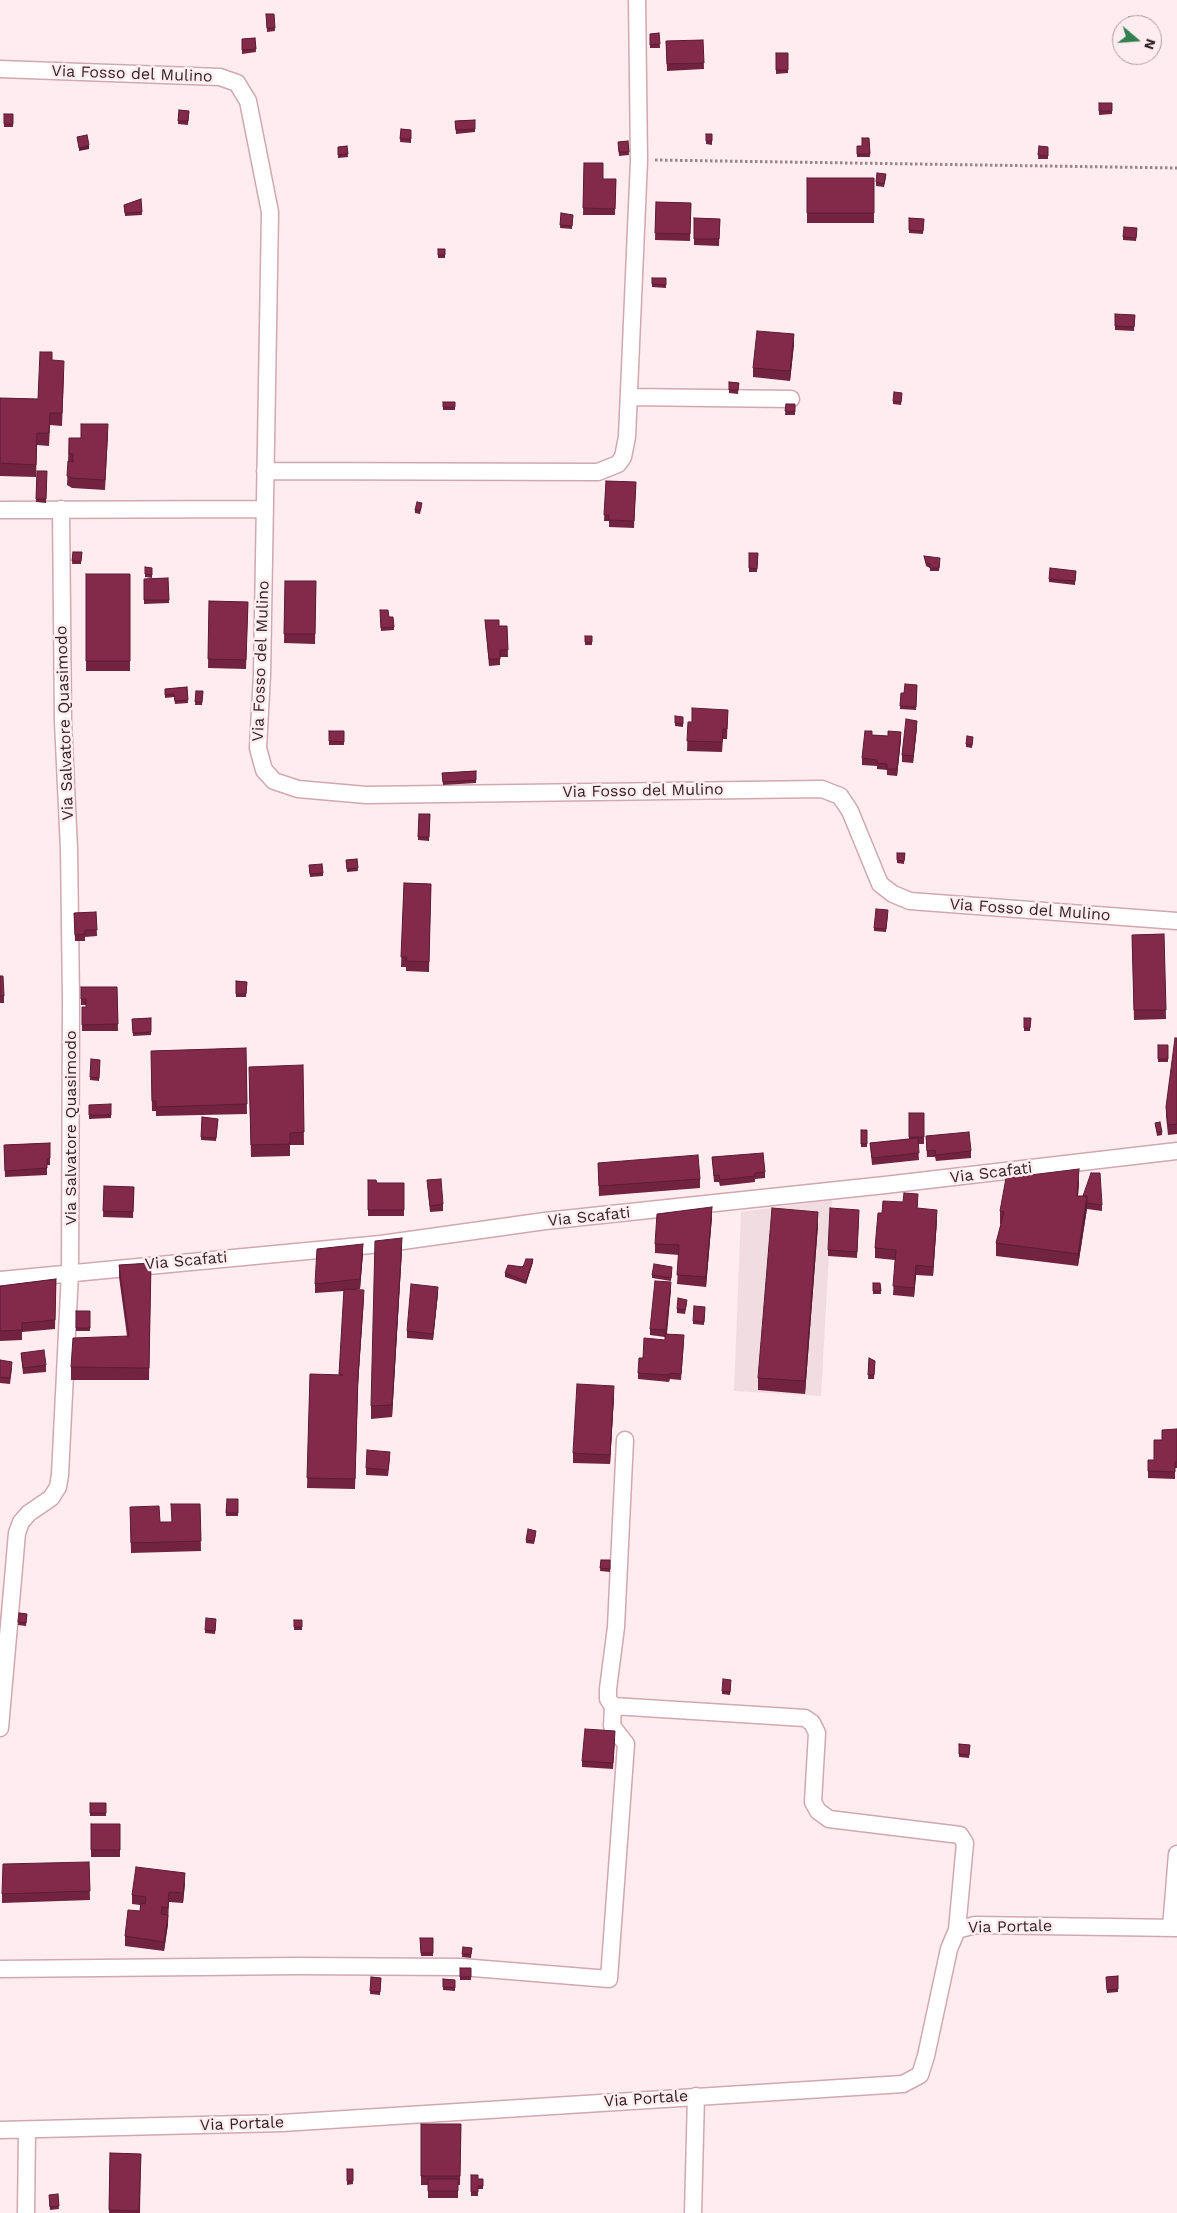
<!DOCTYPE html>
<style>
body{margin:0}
#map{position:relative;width:1177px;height:2213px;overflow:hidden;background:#feecf0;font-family:"Work Sans",sans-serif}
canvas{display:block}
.north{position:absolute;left:1112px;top:15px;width:50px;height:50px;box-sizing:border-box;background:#feecf0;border:1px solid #ac9ca0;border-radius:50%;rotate:108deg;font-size:14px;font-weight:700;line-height:20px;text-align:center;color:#322327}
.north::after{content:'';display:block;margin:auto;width:18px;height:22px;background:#32804f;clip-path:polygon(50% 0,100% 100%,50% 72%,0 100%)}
</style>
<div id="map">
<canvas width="1177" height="2213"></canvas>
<div class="north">N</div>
</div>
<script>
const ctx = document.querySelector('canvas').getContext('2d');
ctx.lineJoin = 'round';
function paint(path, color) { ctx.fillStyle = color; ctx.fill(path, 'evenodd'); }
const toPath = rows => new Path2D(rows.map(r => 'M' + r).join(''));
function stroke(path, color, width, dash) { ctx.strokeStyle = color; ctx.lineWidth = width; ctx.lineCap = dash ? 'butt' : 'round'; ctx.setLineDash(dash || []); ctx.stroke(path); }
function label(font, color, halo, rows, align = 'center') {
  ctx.font = font + ' "Work Sans",sans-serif'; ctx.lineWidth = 5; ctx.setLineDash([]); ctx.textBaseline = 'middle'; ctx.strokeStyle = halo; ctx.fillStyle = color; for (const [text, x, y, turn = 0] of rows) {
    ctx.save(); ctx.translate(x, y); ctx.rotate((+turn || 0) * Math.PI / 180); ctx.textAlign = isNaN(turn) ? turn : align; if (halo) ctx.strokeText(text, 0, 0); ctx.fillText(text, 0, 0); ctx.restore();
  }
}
const built = toPath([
 [832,1200,821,1396,734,1391,741,1212]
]);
const path = toPath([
 [655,160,1177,168]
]);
const minor = toPath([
 [0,69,220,77,237,83,248,101,270,212,262,674,258,748,264,770,274,781,298,789,366,795,822,789,840,796,850,811,880,884,893,894,910,901,1177,921],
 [629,397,791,399],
 [265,471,598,472,618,464,623,457,627,437,639,160,637,0],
 [0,510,264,509],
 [0,1280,381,1244,545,1221,885,1185,1177,1151],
 [625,1440,616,1627,608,1689,608,1699,613,1706,805,1718,812,1723,817,1733,813,1802,818,1811,829,1819,960,1835,965,1843,957,1930],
 [0,1728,17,1533,21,1522,29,1513,51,1498,58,1487,60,1475,70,1272,71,1001,69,849,63,722,61,509],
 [1171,1928,1177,1854],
 [0,1969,297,1966,461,1967,609,1979,626,1744,612,1726,613,1706],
 [0,2130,282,2123,903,2084,920,2075,926,2056,949,1949,957,1930,975,1925,1177,1928],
 [26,2213,27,2130],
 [693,2213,696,2096]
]);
const wall = toPath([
 [266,14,274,14,275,31,267,32],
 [659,33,660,48,650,48,650,34],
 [255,38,256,52,242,54,242,39],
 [703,40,704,69,667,71,666,41],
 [776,53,788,53,788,73,776,74],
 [1099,103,1112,103,1112,114,1099,115],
 [179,110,189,111,188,125,178,124],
 [4,114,13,114,13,127,4,127],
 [475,120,475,132,456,134,455,121],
 [401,129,411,130,411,143,400,142],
 [706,134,712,134,712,145,706,144],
 [869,138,870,157,857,157,857,146,862,146],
 [628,141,629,155,619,156,618,142],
 [347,146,348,157,338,158,338,147],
 [1039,146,1048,147,1048,159,1038,159],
 [584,163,603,179,616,179,615,215,583,215],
 [886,177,884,187,876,186,876,182],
 [807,178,874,178,874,223,807,223],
 [141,199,142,215,125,216,124,205],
 [656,202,691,203,690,241,655,240],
 [561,213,573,215,572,229,560,228],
 [694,218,720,219,719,246,694,245],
 [909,218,924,219,923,234,909,233],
 [1137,232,1136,241,1123,240,1123,237],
 [438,249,445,249,445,258,438,258],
 [652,278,666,278,666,288,652,287],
 [1135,315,1134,331,1115,330,1115,326],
 [794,344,790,381,753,377,753,368],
 [52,360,64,373,62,426,50,425,49,446,37,445,36,477,0,476,0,398,38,399],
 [729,382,739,383,738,394,729,393],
 [902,396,901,405,893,404,893,401],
 [443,402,455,402,455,410,443,410],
 [786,404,795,404,795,415,785,415],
 [108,434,105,490,72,488,67,485,69,438,81,438],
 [37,471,47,471,46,503,36,502],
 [606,481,636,482,634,528,609,527,609,521,604,521],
 [422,506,420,514,415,513,415,510],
 [73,552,82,552,81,564,72,564],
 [758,553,757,572,749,572,749,568],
 [924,556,940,561,939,571,930,571,930,568,926,566],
 [145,567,152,568,152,578,145,577],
 [1076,571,1075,585,1049,582,1049,579],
 [86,574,130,574,130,671,86,671],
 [168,578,169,603,144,604,144,579],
 [285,581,316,581,315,644,284,643],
 [209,601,248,602,246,669,208,668],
 [380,613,389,617,394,627,394,630,381,631],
 [485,620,499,626,507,626,508,657,500,657,500,665,489,666],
 [585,636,592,636,592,645,585,645],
 [917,685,916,710,900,709,901,693,904,693],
 [187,687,188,703,175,704,174,697,165,698,165,689],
 [196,691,203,691,202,705,195,705],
 [728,710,727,739,723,739,722,752,687,751,688,722,692,722],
 [683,717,683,727,675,726,675,723],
 [917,727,913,763,902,762,902,755],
 [329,731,344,731,344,745,329,745],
 [872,735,901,739,897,776,887,775,887,770,877,769,877,766,862,765,862,758],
 [973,740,972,748,966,747,966,744],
 [476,771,476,783,443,785,442,773],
 [419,814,430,814,429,841,418,840],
 [897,853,905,853,904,864,897,863],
 [357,859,358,871,347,872,346,860],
 [309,865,323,873,323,876,310,877],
 [404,883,431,884,429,972,406,971,406,967,401,967],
 [96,912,97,936,85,937,85,941,75,941,74,913],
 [888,913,886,932,874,931,874,928],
 [1164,934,1166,1019,1134,1020,1132,935],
 [0,976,4,996,4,1003,0,1003],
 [236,981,247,982,246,997,236,997],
 [81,987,117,987,118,1031,82,1031,82,1007,86,1007,86,1005,81,1005],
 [151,1018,151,1035,133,1036,132,1019],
 [1031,1018,1030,1031,1024,1031,1024,1028],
 [1177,1038,1177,1134,1168,1135,1166,1116,1166,1107],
 [1158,1045,1168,1045,1168,1062,1158,1062],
 [246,1048,247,1114,156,1116,156,1111,152,1111,151,1051],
 [91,1059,100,1060,99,1081,90,1080],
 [303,1065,304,1145,290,1145,290,1156,251,1157,249,1079],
 [89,1105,111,1115,111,1118,89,1119],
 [909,1113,924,1113,924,1144,918,1144,919,1160,872,1165,870,1143,909,1139],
 [202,1117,218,1119,216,1141,201,1140],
 [1155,1123,1162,1132,1162,1135,1157,1136],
 [861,1130,867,1130,867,1147,861,1147],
 [926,1136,971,1151,971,1158,936,1161,935,1157,927,1157],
 [50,1143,50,1165,47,1165,47,1175,5,1177,4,1145],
 [712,1157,765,1172,765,1178,755,1179,755,1182,720,1186,719,1182,714,1182],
 [598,1163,700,1179,700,1188,599,1196],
 [368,1180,377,1183,404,1183,404,1216,368,1216],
 [427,1180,443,1204,443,1211,430,1212],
 [1079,1182,1078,1196,1102,1205,1102,1211,1087,1209,1078,1266,996,1256,996,1243,1001,1224,1000,1224,1000,1211],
 [104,1186,134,1187,133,1218,103,1217],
 [918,1203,917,1209,937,1220,933,1276,916,1275,914,1297,893,1295,895,1260,875,1258,875,1248,882,1213],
 [859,1216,857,1258,828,1256,828,1250],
 [712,1217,706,1287,677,1284,679,1255,655,1253,655,1244],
 [818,1225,805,1394,758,1390,758,1378],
 [402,1250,392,1417,371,1419,371,1406],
 [363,1253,360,1289,356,1289,364,1299,358,1385,355,1489,307,1488,310,1374,339,1375,344,1291,315,1293,315,1284],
 [533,1262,526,1284,505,1277,505,1273],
 [151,1263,149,1380,71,1380,71,1367,127,1336,119,1277,119,1265],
 [672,1271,671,1281,652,1278,652,1275],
 [56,1279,55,1329,22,1332,22,1340,0,1341,0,1286],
 [873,1283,880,1283,881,1294,873,1294],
 [671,1289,667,1334,684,1341,681,1380,670,1379,669,1382,638,1379,638,1373,643,1358,665,1340,665,1337,650,1335,650,1329],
 [438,1293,433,1340,407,1338,407,1331],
 [687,1303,685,1314,677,1313,677,1309],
 [705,1307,704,1325,693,1324,693,1321],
 [76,1311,90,1311,90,1331,76,1331],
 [21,1353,46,1365,46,1372,23,1374],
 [869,1358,875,1361,874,1379,868,1379],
 [0,1360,12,1368,10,1384,0,1383],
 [614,1396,610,1464,573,1463,573,1453],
 [1177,1429,1177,1468,1175,1468,1175,1479,1148,1478,1148,1460,1154,1460,1162,1440],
 [390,1458,388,1476,366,1475,366,1468],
 [227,1499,238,1499,238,1516,226,1516],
 [200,1504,201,1551,131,1553,130,1507,160,1522,171,1522],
 [536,1534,534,1544,526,1543,526,1540],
 [601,1560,610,1560,610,1572,600,1571],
 [19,1613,27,1614,26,1626,18,1625],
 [294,1620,302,1620,302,1630,294,1630],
 [216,1622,215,1634,205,1633,205,1630],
 [731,1683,730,1695,722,1694,722,1691],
 [615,1738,613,1769,582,1767,582,1761],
 [959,1744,970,1745,969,1758,959,1757],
 [90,1803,106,1803,106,1816,90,1816],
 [91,1824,120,1824,120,1857,91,1857],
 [89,1862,90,1900,2,1903,2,1894],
 [185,1883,183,1903,169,1902,168,1924,164,1951,125,1946,125,1936,140,1911,140,1905,132,1904,132,1895],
 [420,1938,433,1953,433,1956,421,1956],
 [463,1947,472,1948,471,1958,462,1957],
 [460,1968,471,1968,471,1980,460,1980],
 [1118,1976,1118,1992,1107,1993,1106,1977],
 [371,1977,381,1978,380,1995,370,1994],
 [443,1979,455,1980,455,1991,443,1990],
 [421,2124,461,2124,460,2185,458,2185,458,2198,428,2198,428,2185,421,2185],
 [110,2153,141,2154,140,2213,109,2213],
 [347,2169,353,2169,353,2184,347,2185],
 [471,2175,478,2179,483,2179,483,2189,478,2189,478,2196,471,2196],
 [58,2194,59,2209,50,2210,49,2198]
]);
const shadedWall = toPath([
 [89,145,89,149,79,151,79,148],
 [794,334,794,344,790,381,790,371],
 [917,721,917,727,913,763,913,756],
 [901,732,901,739,897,776,897,769],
 [1079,1169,1079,1182,1077,1208,1077,1196],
 [1087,1196,1087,1208,1078,1266,1078,1254],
 [712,1207,712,1217,706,1287,706,1277],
 [937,1210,937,1220,933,1276,933,1267],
 [818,1212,818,1225,805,1394,805,1381],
 [402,1238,402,1250,392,1417,392,1405],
 [363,1244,363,1253,360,1289,360,1279],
 [533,1259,533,1262,526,1284,526,1281],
 [916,1265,916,1275,914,1297,914,1288],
 [671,1282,671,1289,666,1337,666,1330],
 [438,1287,438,1293,433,1340,433,1334],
 [364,1290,358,1385,355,1489,358,1375],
 [614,1386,614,1396,610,1464,610,1455],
 [185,1873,185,1883,183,1903,183,1893],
 [168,1915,168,1924,164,1951,164,1942]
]);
const building = toPath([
 [266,14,274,14,275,28,267,28,266,14],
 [1129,17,1143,18,1142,25,1129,25,1129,17],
 [659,33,660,44,650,45,650,34,659,33],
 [255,38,256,49,242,50,242,39,255,38],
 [703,40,704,63,667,64,666,41,703,40],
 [776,53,788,53,788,70,776,70,776,53],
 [1099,103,1112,103,1112,111,1099,111,1099,103],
 [179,110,189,111,188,121,178,121,179,110],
 [4,114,13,114,13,124,4,124,4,114],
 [475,120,475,129,456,130,455,121,475,120],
 [401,129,411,130,411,139,400,139,401,129],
 [706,134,712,134,712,141,706,141,706,134],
 [87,135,89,145,79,148,77,137,87,135],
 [862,138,869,138,870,154,857,154,857,146,862,146,862,138],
 [628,141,629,152,619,152,618,142,628,141],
 [347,146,348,154,338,155,338,147,347,146],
 [1039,146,1048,147,1048,156,1038,155,1039,146],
 [584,163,603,163,603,179,616,179,615,209,583,208,584,163],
 [877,173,886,174,884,184,876,182,877,173],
 [807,178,874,178,874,213,807,213,807,178],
 [141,199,142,212,125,213,124,205,141,199],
 [656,202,691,203,690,234,655,233,656,202],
 [561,213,573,215,572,226,560,225,561,213],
 [694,218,720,219,719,239,694,239,694,218],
 [909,218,924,219,923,231,909,230,909,218],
 [1124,227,1137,228,1136,238,1123,237,1124,227],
 [438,249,445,249,445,255,438,255,438,249],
 [652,278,666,278,666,285,652,284,652,278],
 [1115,314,1135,315,1134,327,1115,326,1115,314],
 [757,331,794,334,790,371,753,368,757,331],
 [40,352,52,352,52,360,64,361,62,413,50,413,49,433,37,433,36,465,0,463,0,398,38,399,40,352],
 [729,382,739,383,738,390,729,390,729,382],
 [894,392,902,393,901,402,893,401,894,392],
 [443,402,455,402,455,407,443,407,443,402],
 [786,404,795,404,795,412,785,411,786,404],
 [81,424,108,424,105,480,72,478,67,476,68,461,73,462,73,454,69,454,69,438,81,438,81,424],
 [37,471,47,471,46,499,36,499,37,471],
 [606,481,636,482,634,521,609,520,609,515,604,515,606,481],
 [417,502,422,503,420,510,415,510,417,502],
 [73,552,82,552,81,561,72,561,73,552],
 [749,553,758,553,757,569,749,568,749,553],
 [924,556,940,558,939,568,930,568,930,564,926,563,924,556],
 [145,567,152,568,152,575,145,574,145,567],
 [1050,568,1076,571,1075,581,1049,579,1050,568],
 [86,574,130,574,130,661,86,661,86,574],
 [168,578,169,600,144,600,144,579,168,578],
 [285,581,316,581,315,634,284,634,285,581],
 [209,601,248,602,246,660,208,659,209,601],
 [380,610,388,610,389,617,393,617,394,627,381,628,380,610],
 [485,620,499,620,499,626,507,626,508,650,500,650,500,659,489,659,485,620],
 [585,636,592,636,592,642,585,642,585,636],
 [905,684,917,685,916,707,900,706,901,693,904,693,905,684],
 [187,687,188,700,175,701,174,694,165,695,165,689,187,687],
 [196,691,203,691,202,702,195,702,196,691],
 [692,708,728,710,727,729,723,729,722,742,687,741,688,722,692,722,692,708],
 [675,716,683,717,683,724,675,723,675,716],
 [906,719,917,721,913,756,902,755,906,719],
 [329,731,344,731,344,742,329,741,329,731],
 [865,731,872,731,872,735,888,736,888,731,901,732,897,769,887,769,887,764,877,763,877,760,862,758,865,731],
 [967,736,973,737,972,745,966,744,967,736],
 [476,771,476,780,443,782,442,773,476,771],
 [419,814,430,814,429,837,418,837,419,814],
 [897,853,905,853,904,861,897,860,897,853],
 [357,859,358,868,347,869,346,860,357,859],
 [322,864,323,873,310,874,309,865,322,864],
 [404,883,431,884,429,962,406,961,407,957,401,957,404,883],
 [876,909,888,910,886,929,874,928,876,909],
 [96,912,97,930,85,930,85,934,75,935,74,913,96,912],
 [1164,934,1166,1010,1134,1010,1132,935,1164,934],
 [0,976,3,976,4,996,0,996,0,976],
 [236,981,247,982,246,994,236,994,236,981],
 [81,987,117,987,118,1024,82,1025,82,1007,86,1007,86,999,81,999,81,987],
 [151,1018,151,1032,133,1033,132,1019,151,1018],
 [1024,1018,1031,1018,1030,1028,1024,1028,1024,1018],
 [1175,1038,1177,1038,1177,1124,1168,1125,1166,1107,1175,1038],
 [1158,1045,1168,1045,1168,1059,1158,1059,1158,1045],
 [246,1048,247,1104,156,1107,156,1101,152,1101,151,1051,246,1048],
 [91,1059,100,1060,99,1078,90,1077,91,1059],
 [303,1065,304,1132,290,1133,290,1144,251,1145,249,1067,303,1065],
 [111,1104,111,1115,89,1115,89,1105,111,1104],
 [909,1113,924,1113,924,1137,909,1137,909,1113],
 [202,1117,218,1119,216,1138,201,1137,202,1117],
 [1160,1122,1162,1132,1157,1132,1155,1123,1160,1122],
 [861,1130,867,1130,867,1144,861,1144,861,1130],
 [969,1132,971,1151,936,1155,935,1150,927,1151,926,1136,969,1132],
 [918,1138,919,1153,872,1158,870,1143,918,1138],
 [50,1143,50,1158,47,1159,47,1168,5,1171,4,1145,50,1143],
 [763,1153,765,1172,755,1173,755,1176,720,1180,719,1175,714,1176,712,1157,763,1153],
 [698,1155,700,1179,599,1186,598,1163,698,1155],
 [1079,1169,1077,1196,1087,1196,1078,1254,996,1243,1004,1212,1000,1211,1006,1178,1079,1169],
 [1091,1173,1100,1173,1102,1205,1087,1203,1087,1196,1083,1196,1091,1173],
 [441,1179,443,1204,430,1206,427,1180,441,1179],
 [368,1180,376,1180,377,1183,404,1183,404,1210,368,1210,368,1180],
 [104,1186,134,1187,133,1212,103,1211,104,1186],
 [904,1193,918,1194,917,1208,937,1210,933,1267,916,1265,914,1288,893,1286,896,1250,875,1248,878,1213,882,1213,883,1201,903,1202,904,1193],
 [712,1207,706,1277,677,1275,679,1245,655,1244,657,1214,712,1207],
 [772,1208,818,1212,805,1381,758,1378,772,1208],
 [830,1208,859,1210,857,1252,828,1250,830,1208],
 [402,1238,392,1405,371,1406,375,1241,402,1238],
 [363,1244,360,1279,315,1284,317,1249,363,1244],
 [526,1259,533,1259,526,1281,505,1273,508,1265,523,1267,526,1259],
 [151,1263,149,1368,71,1367,73,1338,129,1336,119,1265,151,1263],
 [654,1264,672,1267,671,1278,652,1275,654,1264],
 [56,1279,55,1320,22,1323,22,1330,0,1331,0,1286,56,1279],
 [655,1281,671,1282,666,1330,650,1329,655,1281],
 [873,1283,880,1283,881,1291,873,1291,873,1283],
 [411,1284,438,1287,433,1334,407,1331,411,1284],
 [344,1289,364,1290,358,1375,355,1479,307,1478,310,1374,343,1375,339,1374,344,1289],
 [678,1298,687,1300,685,1310,677,1309,678,1298],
 [694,1306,705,1307,704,1322,693,1321,694,1306],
 [76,1311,90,1311,90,1328,76,1328,76,1311],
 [665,1334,684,1335,681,1374,670,1373,669,1375,638,1373,639,1358,643,1358,644,1338,665,1340,665,1334],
 [44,1350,46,1365,23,1368,21,1353,44,1350],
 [869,1358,875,1361,874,1375,868,1375,869,1358],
 [0,1360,12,1362,10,1378,0,1377,0,1360],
 [577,1384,614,1386,610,1455,573,1453,577,1384],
 [1177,1429,1177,1462,1175,1462,1175,1472,1148,1471,1148,1460,1154,1460,1154,1440,1162,1440,1162,1430,1177,1429],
 [367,1450,390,1452,388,1470,366,1468,367,1450],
 [227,1499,238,1499,238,1513,226,1513,227,1499],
 [171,1504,200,1504,201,1541,131,1543,130,1507,159,1506,160,1522,172,1522,171,1504],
 [528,1529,536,1531,534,1541,526,1540,528,1529],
 [601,1560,610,1560,610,1569,600,1568,601,1560],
 [19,1613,27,1614,26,1623,18,1622,19,1613],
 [206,1618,216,1619,215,1631,205,1630,206,1618],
 [294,1620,302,1620,302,1627,294,1627,294,1620],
 [723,1679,731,1680,730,1692,722,1691,723,1679],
 [585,1729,615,1731,613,1763,582,1761,585,1729],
 [959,1744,970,1745,969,1755,959,1754,959,1744],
 [90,1803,106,1803,106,1813,90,1813,90,1803],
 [91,1824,120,1824,120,1850,91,1850,91,1824],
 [89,1862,90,1891,2,1894,3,1864,89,1862],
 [136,1867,185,1873,183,1893,169,1892,168,1908,162,1907,161,1914,168,1915,164,1942,125,1936,128,1910,140,1911,141,1903,145,1904,146,1897,132,1895,136,1867],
 [420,1938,433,1938,433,1953,421,1953,420,1938],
 [463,1947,472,1948,471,1954,462,1954,463,1947],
 [460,1968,471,1968,471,1977,460,1977,460,1968],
 [1118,1976,1118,1989,1107,1990,1106,1977,1118,1976],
 [371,1977,381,1978,380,1992,370,1991,371,1977],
 [443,1979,455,1980,455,1988,443,1987,443,1979],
 [421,2124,461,2124,460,2176,421,2176,421,2124],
 [110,2153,141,2154,139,2211,109,2210,110,2153],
 [347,2169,353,2169,353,2181,347,2181,347,2169],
 [471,2175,478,2175,478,2179,483,2179,483,2186,478,2186,478,2192,471,2192,471,2175],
 [428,2179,458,2179,458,2191,428,2191,428,2179],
 [58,2194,59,2206,50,2207,49,2195,58,2194]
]);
const streetNames = [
 ["Via Fosso del Mulino",132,74,2],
 ["Via Fosso del Mulino",261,661,-88],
 ["Via Salvatore Quasimodo",65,723,-92],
 ["Via Fosso del Mulino",643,791,-1],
 ["Via Fosso del Mulino",1030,910,4],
 ["Via Salvatore Quasimodo",71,1128,-90],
 ["Via Scafati",991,1173,-7],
 ["Via Scafati",589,1217,-6],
 ["Via Scafati",186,1261,-5],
 ["Via Portale",1010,1927,-1],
 ["Via Portale",646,2099,-4],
 ["Via Portale",242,2124,-2]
];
paint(built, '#f1dce1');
stroke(minor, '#d0a8b2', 19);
stroke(path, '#968589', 3, [2.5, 2.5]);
stroke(minor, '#fff', 16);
paint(wall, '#712340');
paint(shadedWall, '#5c1d34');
paint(building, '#83294a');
stroke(building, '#5c1d34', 1);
label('16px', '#322327', '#feecf0', streetNames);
</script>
